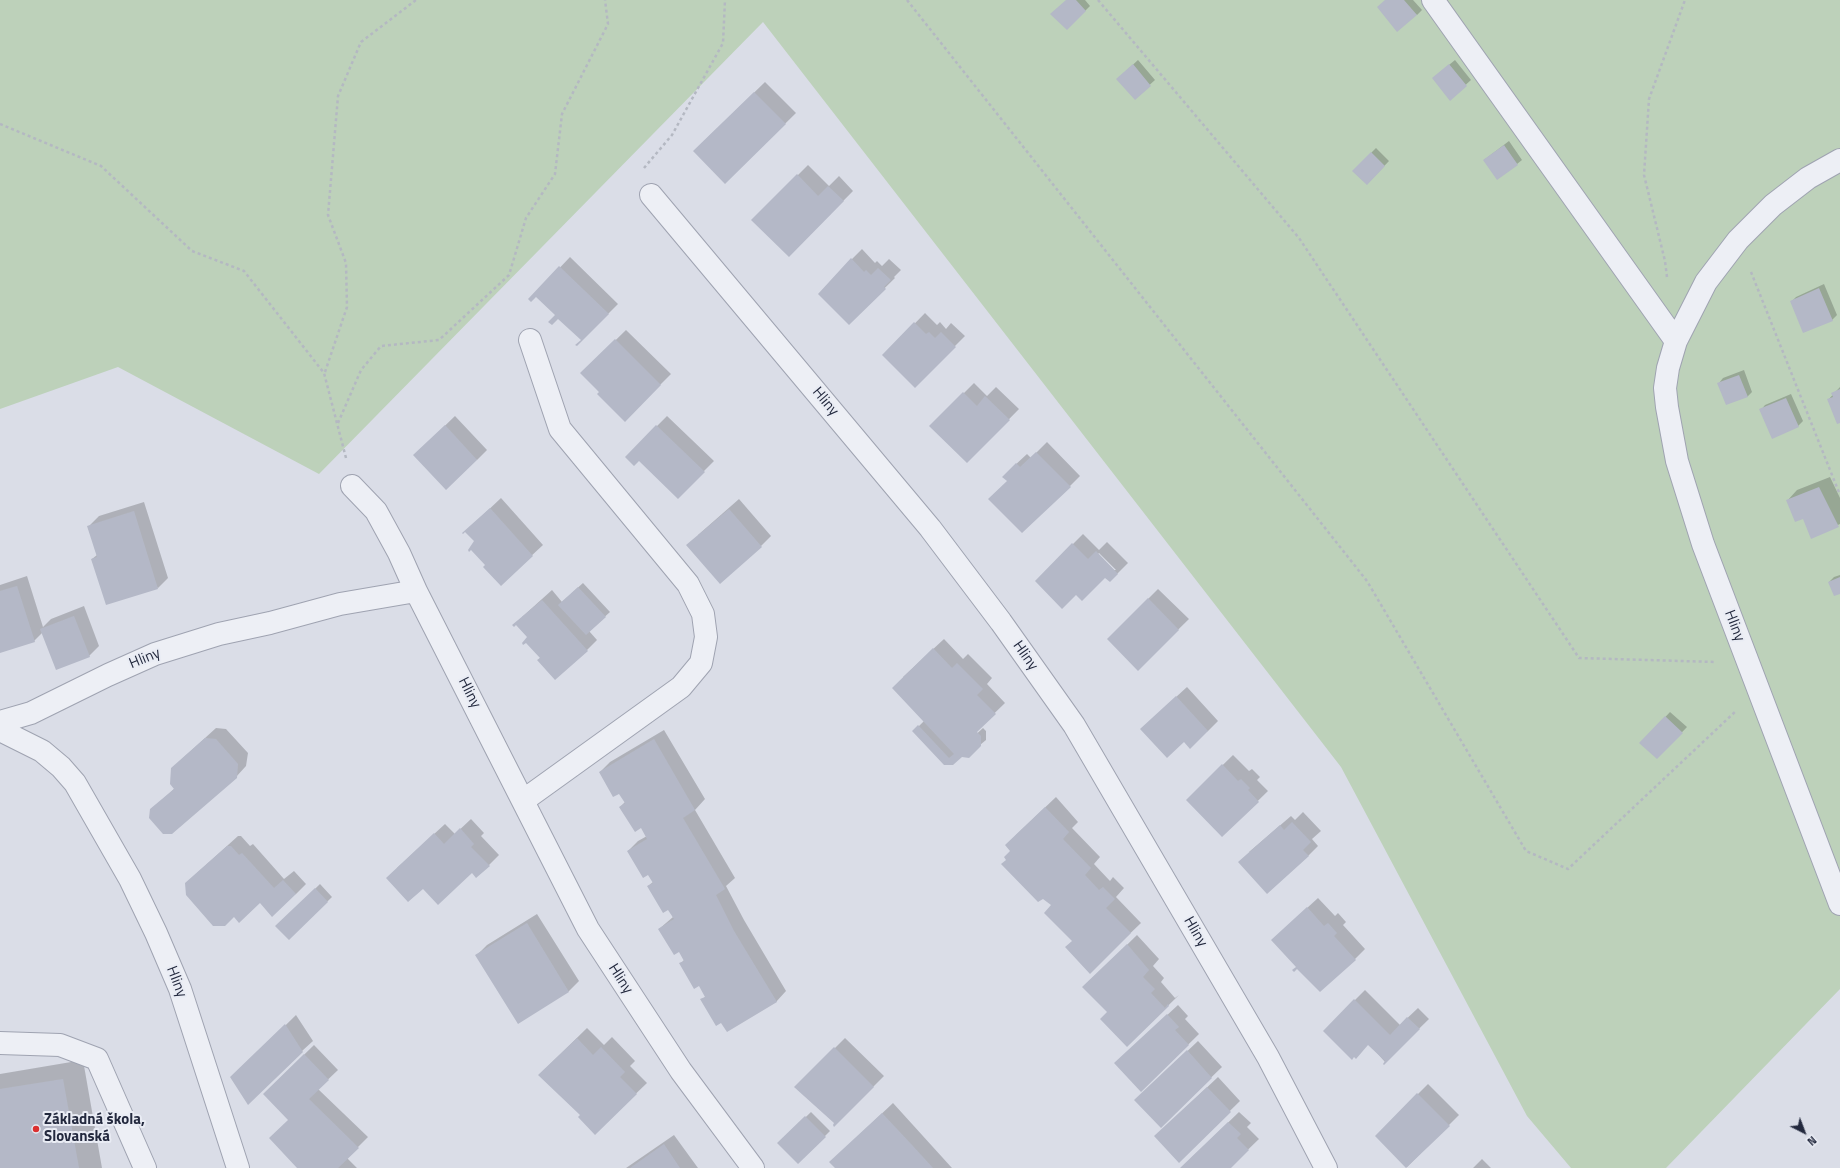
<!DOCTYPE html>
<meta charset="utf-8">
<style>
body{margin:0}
#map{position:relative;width:1840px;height:1168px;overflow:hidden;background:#dadde7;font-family:"Titillium Web",sans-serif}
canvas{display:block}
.north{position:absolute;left:1784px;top:1112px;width:40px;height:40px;-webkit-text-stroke:3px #e9ecf4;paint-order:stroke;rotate:138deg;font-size:11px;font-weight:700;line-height:16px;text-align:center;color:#23293e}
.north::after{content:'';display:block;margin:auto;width:14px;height:18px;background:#23293e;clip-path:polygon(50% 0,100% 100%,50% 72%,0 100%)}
</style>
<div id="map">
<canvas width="1840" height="1168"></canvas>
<div class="north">N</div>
</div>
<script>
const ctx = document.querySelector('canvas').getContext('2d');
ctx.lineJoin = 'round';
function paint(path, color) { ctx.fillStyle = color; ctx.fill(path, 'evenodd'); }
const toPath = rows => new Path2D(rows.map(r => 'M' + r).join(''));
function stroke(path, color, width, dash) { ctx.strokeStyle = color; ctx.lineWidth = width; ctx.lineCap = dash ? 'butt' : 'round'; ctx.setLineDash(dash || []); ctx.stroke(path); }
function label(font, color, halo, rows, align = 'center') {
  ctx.font = font + ' "Titillium Web",sans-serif'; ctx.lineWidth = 4; ctx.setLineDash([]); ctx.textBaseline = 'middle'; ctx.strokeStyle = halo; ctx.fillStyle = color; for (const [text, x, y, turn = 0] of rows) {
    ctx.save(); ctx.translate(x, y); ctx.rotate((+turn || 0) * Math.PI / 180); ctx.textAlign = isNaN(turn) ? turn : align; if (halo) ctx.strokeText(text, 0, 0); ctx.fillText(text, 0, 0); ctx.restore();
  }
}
const green = toPath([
 [0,0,1840,0,1840,989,1666,1168,1571,1168,1527,1116,1341,767,763,22,319,474,118,367,0,409]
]);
const shadow = toPath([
 [1067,0,1085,0,1090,6,1067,29],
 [1386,0,1413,0,1422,10,1417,15],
 [1138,60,1155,80,1135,98,1123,74],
 [1455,60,1471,80,1450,99,1438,74],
 [765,82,796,113,725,183,694,151],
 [1509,141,1522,160,1517,164,1484,160],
 [1376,148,1389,161,1367,184,1353,171],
 [808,165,829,186,839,176,853,191,789,256,753,220],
 [862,249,875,263,877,261,882,266,889,259,901,270,894,277,895,278,849,323,852,259],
 [570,257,618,304,582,340,536,296,530,299],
 [1824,284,1837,315,1832,320,1804,332,1791,302,1796,297],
 [925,313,937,325,940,322,946,329,951,323,965,336,915,386,884,355],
 [626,330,671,374,625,420,582,373],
 [1744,370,1752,392,1747,397,1719,383,1723,378],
 [974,383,987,396,996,387,1019,409,967,462,931,426],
 [1840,387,1840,422,1828,400],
 [1791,394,1803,421,1798,426,1761,410,1765,405],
 [455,416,487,450,477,460,425,445],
 [667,416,714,461,678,497,639,460,657,426],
 [1047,442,1080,476,1070,486,1008,481,1014,466,1027,454,1031,458],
 [1830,477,1840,498,1840,524,1812,537,1804,518,1787,501,1797,490],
 [501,498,543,545,501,584,486,565,471,549,475,541,466,531],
 [739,499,771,536,761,546,698,535],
 [144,502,168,578,158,588,92,559,97,555,88,527,99,516],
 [1083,534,1099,550,1107,542,1128,563,1110,581,1105,577,1076,594,1036,581],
 [1099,553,1116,570,1114,570,1098,554],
 [1840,575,1840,593,1829,582,1834,577],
 [27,576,43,627,51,619,84,606,99,646,89,656,42,633,34,641,0,651,0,585],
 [583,583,610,612,589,631,597,640,587,650,538,660,541,657,528,637,522,617,552,590,562,602],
 [1158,589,1189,619,1138,669,1108,639],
 [944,639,963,659,968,654,992,678,987,684,1005,703,969,738,970,740,983,728,986,731,986,740,980,745,961,756,953,764,914,731,924,721,903,677],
 [1187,687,1218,721,1208,731,1184,741,1141,729],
 [1670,712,1687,727,1657,758,1641,743],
 [216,728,226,729,248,753,246,766,236,777,151,810,175,788,183,758],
 [664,730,705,799,695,810,735,878,726,886,744,920,786,991,776,1002,721,1022,702,1000,706,996,700,985,680,964,685,959,680,951,659,929,673,917,669,909,648,886,653,882,648,874,628,851,638,841,647,836,641,827,620,807,625,802,619,792,600,772,610,762],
 [1233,755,1249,771,1252,769,1260,777,1257,780,1268,791,1222,836,1187,800],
 [1056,797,1078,822,1072,828,1100,857,1094,864,1110,881,1113,877,1124,888,1116,897,1141,923,1090,972,1052,905,1007,860,1016,835],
 [1303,812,1321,831,1312,839,1318,846,1308,856,1249,852,1291,816,1295,820],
 [471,819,484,833,481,836,499,855,489,865,423,887,397,868,445,824,455,834],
 [238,836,241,836,250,846,253,844,284,879,294,871,306,884,296,894,261,902,197,873],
 [320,884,332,897,289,939,277,926],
 [1318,898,1335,916,1338,913,1346,922,1343,925,1365,949,1355,959,1297,967,1283,930],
 [537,914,579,981,569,991,518,1023,477,955,487,945],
 [1137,935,1159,959,1153,966,1164,978,1161,982,1175,998,1179,995,1127,1046,1108,1012,1084,987],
 [1365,990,1400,1025,1418,1008,1429,1019,1385,1062,1369,1044,1324,1031],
 [1178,1005,1188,1016,1185,1019,1199,1034,1142,1090,1126,1053],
 [296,1015,313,1041,302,1051,232,1078],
 [587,1028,604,1045,612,1037,635,1061,630,1066,647,1083,595,1133,581,1115,539,1075],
 [845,1038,884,1076,834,1126,835,1123,796,1087],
 [1198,1041,1222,1067,1161,1126,1146,1090],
 [314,1045,338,1070,318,1089,368,1137,347,1158,357,1168,299,1168,289,1120,264,1094],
 [83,1060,102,1168,0,1168,0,1074],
 [1218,1077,1240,1101,1179,1161,1166,1126],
 [1428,1084,1459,1115,1407,1167,1376,1136],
 [893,1103,952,1168,837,1168,841,1152],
 [811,1112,830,1131,798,1163,779,1143],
 [1239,1112,1251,1123,1247,1127,1259,1139,1229,1168,1181,1168],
 [674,1135,698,1168,626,1168],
 [1482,1159,1491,1168,1473,1168]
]);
const building = toPath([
 [1066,0,1076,0,1086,11,1067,30,1050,14],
 [1385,0,1404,0,1417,15,1397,32,1377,7],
 [1133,64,1151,86,1135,100,1116,79],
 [1449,64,1467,86,1450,101,1432,78],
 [754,92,786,124,725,184,693,151],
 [1504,145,1518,165,1497,180,1483,160],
 [1371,152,1385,166,1367,185,1352,171],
 [797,174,818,196,828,186,844,201,789,257,751,220],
 [851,258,864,272,866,270,871,275,878,268,891,280,884,287,886,289,849,325,818,294],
 [559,266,609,314,577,346,575,345,581,340,558,319,552,325,548,322,555,315,536,297,531,302,528,299],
 [1819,288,1833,321,1803,333,1790,301],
 [914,322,926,334,929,332,935,338,941,332,956,347,915,388,882,355],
 [615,339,661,385,625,422,597,394,599,392,580,373],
 [1739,375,1748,397,1726,405,1717,383],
 [1840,389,1840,423,1837,424,1827,399,1833,397,1831,393],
 [963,392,977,406,985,396,1010,420,967,463,929,426],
 [1786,398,1799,427,1772,439,1759,409],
 [445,425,477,460,446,490,413,455],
 [656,425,705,472,678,499,639,461,634,466,625,457],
 [1036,452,1071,487,1022,533,988,499,1007,481,1002,477,1016,463,1020,467],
 [1819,487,1839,527,1811,539,1803,519,1795,522,1786,500],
 [490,508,533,556,501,586,483,567,485,565,471,550,469,552,468,550,474,541,465,532,463,534,462,533],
 [729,509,762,547,720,584,686,545],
 [134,511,158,589,106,605,91,559,97,557,87,526],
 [1072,543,1088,559,1096,551,1118,574,1110,582,1105,578,1082,601,1076,595,1062,609,1035,581],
 [1840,577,1840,594,1834,596,1828,582],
 [17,586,35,642,0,653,0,591],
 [578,587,606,617,586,635,558,605],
 [1148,598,1179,630,1138,671,1107,639],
 [542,600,588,651,555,680,537,660,540,658,526,643,523,645,522,643,527,637,516,625,514,627,512,625],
 [74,616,90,657,56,670,40,629],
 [933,648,952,668,957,663,983,689,977,695,996,714,977,732,981,736,981,746,969,758,962,757,953,765,944,765,912,731,918,725,949,758,954,754,892,688],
 [1176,696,1208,731,1190,749,1184,742,1167,758,1140,729],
 [1665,716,1683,733,1657,759,1639,743],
 [205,738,216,739,238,764,237,778,172,834,163,834,149,818,150,809,174,789,170,784,171,768],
 [654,739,695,810,683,818,725,889,716,895,734,931,777,1002,727,1032,721,1023,716,1026,700,999,705,997,699,986,694,989,679,963,684,961,679,952,674,955,658,929,674,919,668,910,663,913,647,886,653,883,648,875,643,878,627,851,647,839,641,828,635,832,619,807,625,803,619,794,613,797,599,772],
 [1222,764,1238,781,1241,779,1250,788,1248,790,1259,802,1222,837,1186,800],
 [1045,807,1069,832,1063,839,1091,868,1085,875,1099,890,1103,887,1115,899,1106,908,1131,933,1090,974,1065,947,1072,941,1044,913,1051,905,1043,899,1038,902,1001,864,1006,860,1004,857,1010,851,1005,845],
 [1292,822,1311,842,1303,850,1309,856,1267,894,1238,862,1280,825,1284,830],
 [460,828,474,844,471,847,490,866,476,878,472,873,438,905,423,889,408,902,386,878,434,833,444,844],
 [227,846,231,846,239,855,242,853,274,888,283,880,296,894,272,917,260,903,239,923,234,917,225,926,213,926,186,895,185,883],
 [315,888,328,902,289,940,275,926],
 [1307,907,1324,926,1328,923,1337,933,1334,936,1356,960,1320,992,1297,969,1294,972,1292,970,1296,967,1271,940],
 [527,923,569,992,518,1024,475,955],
 [1127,944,1149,970,1143,977,1155,989,1151,993,1165,1008,1168,1004,1169,1006,1127,1047,1100,1019,1107,1012,1082,987],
 [1354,999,1390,1035,1407,1017,1420,1029,1384,1065,1383,1064,1385,1061,1368,1045,1356,1059,1354,1057,1352,1060,1323,1031],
 [1167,1014,1179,1027,1175,1030,1189,1045,1141,1092,1114,1063],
 [285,1024,303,1052,248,1105,230,1077],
 [577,1038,593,1055,601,1047,625,1072,620,1077,637,1094,595,1135,578,1117,580,1115,538,1075],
 [834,1047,874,1087,834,1127,833,1125,834,1123,794,1087],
 [1187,1050,1212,1078,1161,1128,1134,1100],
 [304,1054,329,1080,309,1099,359,1148,338,1168,297,1168,269,1138,288,1120,263,1094],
 [63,1079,79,1168,0,1168,0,1089],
 [1207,1087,1231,1112,1179,1163,1154,1136],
 [1417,1093,1450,1126,1406,1168,1375,1136],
 [882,1113,912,1145,933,1168,835,1168,829,1162],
 [805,1116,826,1137,798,1164,777,1143],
 [1228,1122,1241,1134,1237,1138,1249,1150,1231,1168,1180,1168],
 [664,1144,680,1168,630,1168]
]);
const path = toPath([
 [907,0,1367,581,1526,851,1568,869,1736,711],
 [1098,0,1299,238,1579,658,1716,662],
 [0,124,101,166,192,251,244,271,324,373,346,458],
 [644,168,672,135,723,43,725,0],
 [1751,272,1840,495],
 [1667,277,1665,261,1644,175,1649,99,1685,0],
 [325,372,347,307,346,263,328,215,338,96,361,42,416,0],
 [338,423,361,370,381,346,439,340,509,275,526,218,555,174,562,114,608,24,605,0]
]);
const minor = toPath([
 [1433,0,1676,341],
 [1840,160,1808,178,1773,205,1738,240,1706,282,1676,341,1668,368,1665,388,1667,407,1677,461,1703,544,1840,904],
 [651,195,930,528,1001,622,1074,725,1268,1057,1326,1168],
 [352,486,376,511,399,553,416,591],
 [0,722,31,713,108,675,155,654,219,634,270,623,340,604,416,591,588,929,681,1071,753,1168],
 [0,730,42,751,61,767,75,783,130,879,156,933,180,989,238,1168],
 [524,800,681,687,701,663,706,637,703,614,688,584,560,429,530,340],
 [0,1043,60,1045,97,1059,145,1168]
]);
const markers = [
 [36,1129,4,"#db3030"]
];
const streetNames = [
 ["Hliny",825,402,50],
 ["Hliny",1734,626,69],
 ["Hliny",1025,656,55],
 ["Hliny",145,659,-22],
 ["Hliny",469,693,63],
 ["Hliny",1195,932,60],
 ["Hliny",620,979,57],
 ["Hliny",176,982,69]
];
const poiNames = [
 ["Základná škola,",44,1120],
 ["Slovanská",44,1137]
];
paint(green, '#bdd1ba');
paint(shadow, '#0003');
paint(building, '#b4b8c7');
stroke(minor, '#9fa3b1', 24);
stroke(path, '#b4b8c2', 2.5, [3, 3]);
stroke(minor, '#edeff5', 22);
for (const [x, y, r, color] of markers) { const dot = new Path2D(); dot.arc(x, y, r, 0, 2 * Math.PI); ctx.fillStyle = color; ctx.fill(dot); stroke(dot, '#e9ecf4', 1.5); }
label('15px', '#23293e', '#e9ecf4', streetNames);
label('bold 15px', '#23293e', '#e9ecf4', poiNames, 'left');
</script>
